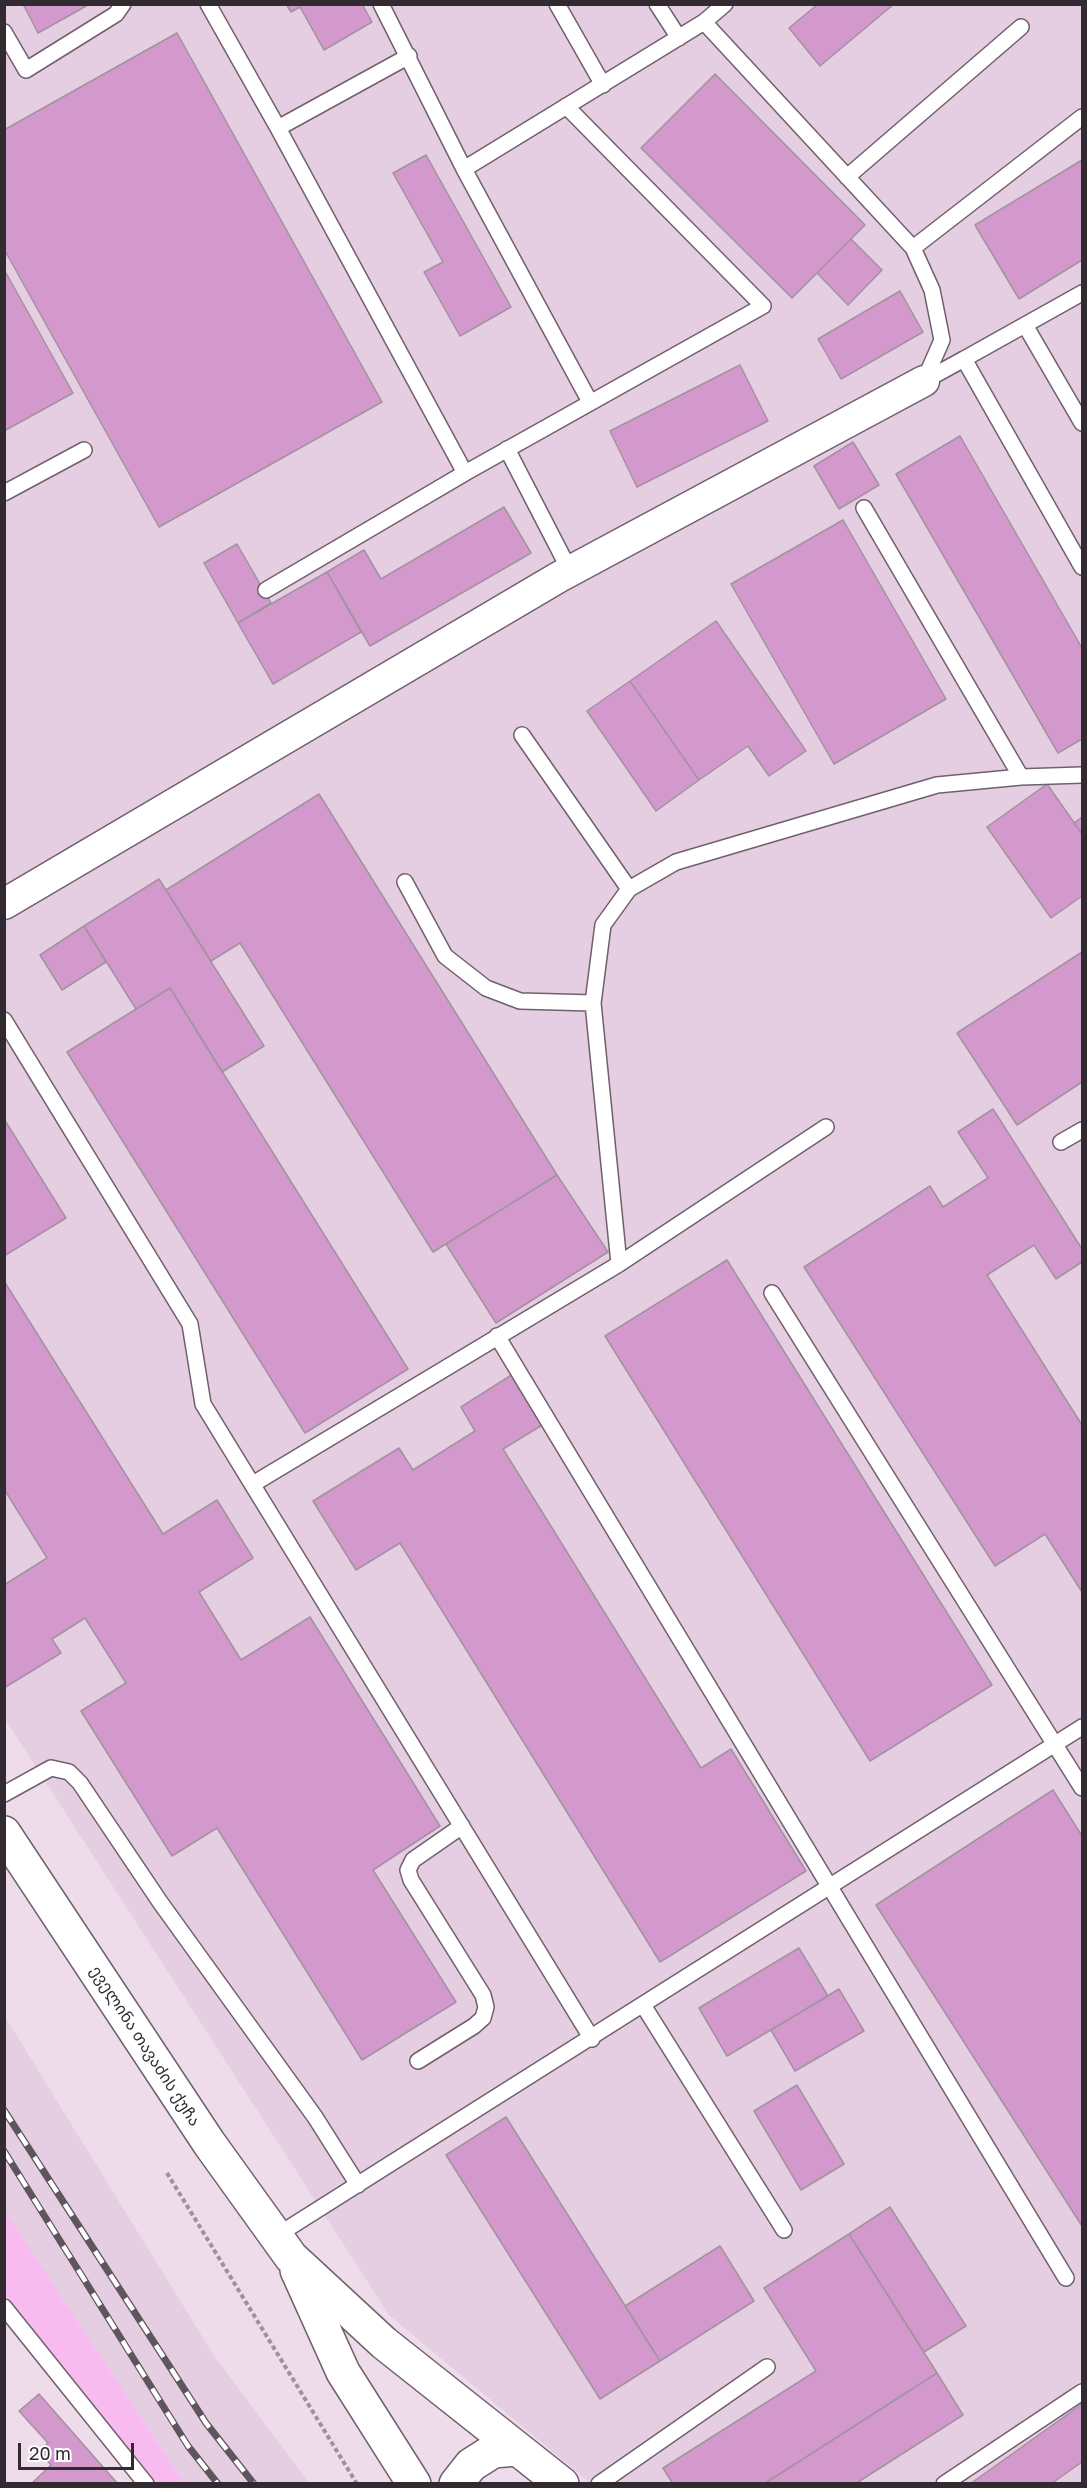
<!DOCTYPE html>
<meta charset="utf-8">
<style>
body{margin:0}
#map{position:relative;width:1087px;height:2488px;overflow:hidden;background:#eedceb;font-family:"Golos Text",sans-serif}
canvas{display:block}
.frame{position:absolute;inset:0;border:6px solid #312a30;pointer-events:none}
.scale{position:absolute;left:18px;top:2443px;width:116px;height:27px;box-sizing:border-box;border:3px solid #312a30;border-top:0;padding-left:8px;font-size:18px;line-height:21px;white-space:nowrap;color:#312a30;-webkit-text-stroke:4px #fff;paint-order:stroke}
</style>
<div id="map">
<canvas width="1087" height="2488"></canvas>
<div class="frame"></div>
<div class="scale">20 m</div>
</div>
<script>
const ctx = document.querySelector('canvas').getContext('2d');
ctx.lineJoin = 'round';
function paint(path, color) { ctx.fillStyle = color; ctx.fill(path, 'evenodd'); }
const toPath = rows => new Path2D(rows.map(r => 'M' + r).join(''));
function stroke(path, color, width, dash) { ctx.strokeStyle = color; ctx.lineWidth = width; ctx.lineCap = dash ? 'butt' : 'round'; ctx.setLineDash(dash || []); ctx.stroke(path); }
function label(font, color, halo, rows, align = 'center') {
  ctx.font = font + ' "Golos Text","Noto Sans Georgian",sans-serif'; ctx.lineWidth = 6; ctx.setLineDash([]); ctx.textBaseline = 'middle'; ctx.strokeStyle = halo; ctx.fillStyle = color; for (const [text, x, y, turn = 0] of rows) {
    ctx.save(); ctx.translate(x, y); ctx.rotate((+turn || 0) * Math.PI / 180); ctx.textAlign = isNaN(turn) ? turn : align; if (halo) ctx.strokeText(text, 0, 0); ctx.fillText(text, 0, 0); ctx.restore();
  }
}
const built = toPath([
 [5,5,1082,5,1082,2483,590,2483,389,2315,5,1719],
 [4,2015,213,2354,309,2483,184,2483,5,2211]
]);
const green = toPath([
 [4,2211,5,2211,184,2483,157,2483,5,2295]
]);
const building = toPath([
 [23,4,87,4,88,5,38,33,23,4],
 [286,4,362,4,372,22,324,50,300,7,291,12,286,4],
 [818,4,894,4,820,66,789,28,818,4],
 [177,33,382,402,159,527,4,249,4,130,177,33],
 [715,74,865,225,792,298,641,148,715,74],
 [426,155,511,307,460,336,424,272,443,262,393,173,426,155],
 [1082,160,1082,260,1019,299,975,225,1082,160],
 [851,239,882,270,848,305,817,273,851,239],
 [6,273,73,393,4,431,4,274,6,273],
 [900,291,923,332,841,379,818,339,900,291],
 [740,365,768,421,637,487,610,431,740,365],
 [960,436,1082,648,1082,739,1058,753,896,474,960,436],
 [853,442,879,485,839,509,814,466,853,442],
 [504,507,531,553,370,646,327,572,364,550,381,579,504,507],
 [843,520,946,699,834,764,731,584,843,520],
 [237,544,271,603,238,623,204,563,237,544],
 [327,572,361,632,273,684,238,623,327,572],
 [716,621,806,751,769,776,748,746,699,780,630,681,716,621],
 [630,681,699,780,656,811,587,711,630,681],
 [1047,784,1082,834,1082,896,1051,918,987,827,1047,784],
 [319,794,557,1175,433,1252,240,943,211,961,166,890,319,794],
 [1082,817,1082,834,1074,823,1082,817],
 [159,879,264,1046,222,1072,170,988,136,1009,84,926,159,879],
 [84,926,106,962,62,990,40,955,84,926],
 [1082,952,1082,1082,1017,1125,957,1033,1082,952],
 [170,988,408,1369,305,1433,67,1052,170,988],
 [993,1109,1082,1249,1082,1262,1056,1279,1034,1245,987,1275,1082,1425,1082,1592,1045,1534,995,1566,804,1267,930,1186,943,1207,988,1178,958,1132,993,1109],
 [4,1119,66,1218,4,1256,4,1119],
 [557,1175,608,1252,496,1323,446,1244,557,1175],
 [727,1260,992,1685,870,1761,605,1336,727,1260],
 [4,1281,163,1534,217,1500,253,1558,199,1592,241,1660,310,1617,440,1826,373,1870,456,2002,362,2060,217,1828,172,1856,81,1711,126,1683,85,1618,52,1639,61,1653,4,1688,4,1585,47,1558,4,1489,4,1281],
 [513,1374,544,1424,503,1449,701,1768,731,1749,806,1871,660,1962,400,1543,356,1570,313,1501,399,1448,413,1470,475,1431,461,1407,513,1374],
 [1053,1790,1082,1836,1082,2226,876,1905,1053,1790],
 [799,1948,828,1996,727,2056,699,2008,799,1948],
 [839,1989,864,2031,795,2071,771,2030,839,1989],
 [797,2085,844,2164,801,2190,754,2111,797,2085],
 [506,2117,660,2361,600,2399,446,2155,506,2117],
 [890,2207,966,2326,924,2352,849,2234,890,2207],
 [849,2234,937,2373,764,2484,673,2484,663,2468,816,2371,764,2288,849,2234],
 [720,2246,754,2301,660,2361,625,2306,720,2246],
 [937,2373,963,2415,855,2484,764,2484,937,2373],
 [39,2394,118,2484,31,2484,51,2465,39,2451,48,2443,19,2411,39,2394],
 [1082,2404,1082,2462,1051,2484,970,2484,1082,2404]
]);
const path = toPath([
 [167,2173,357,2484]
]);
const lane = toPath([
 [208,4,278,128,465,473,763,306,566,106],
 [381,4,464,169,590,402],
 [557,4,603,85],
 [657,4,679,38],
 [704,22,725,4],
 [4,32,26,70,116,14,123,4],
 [278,128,409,56],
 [464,169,704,22,913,248,932,290,942,340,924,381],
 [847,177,1021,27],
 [913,248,1082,117],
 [1025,325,1082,423],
 [964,359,1082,293],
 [924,381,964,359,1082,567],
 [507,449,570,571],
 [4,493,84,450],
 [864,508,1021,777],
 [266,590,465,473],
 [522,735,629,889],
 [405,882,445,956,486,988,520,1001,593,1003],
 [4,1020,190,1324,203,1404,592,2039],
 [1061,1142,1082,1130],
 [619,1264,593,1003,603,925,629,889,676,862,937,785,1021,777,1082,775],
 [772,1293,1082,1788],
 [497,1336,1066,2278],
 [253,1484,619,1264,826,1127],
 [4,1794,51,1768,69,1772,80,1783,160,1902,315,2117,358,2185],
 [643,2005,784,2230],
 [418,2061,474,2026,483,2018,486,2007,483,1995,411,1880,408,1870,413,1860,462,1826],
 [276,2236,1082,1727],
 [4,2307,146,2484],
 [599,2484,767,2367],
 [944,2484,1082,2392]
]);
const street = toPath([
 [4,904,559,577,924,381]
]);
const secondary = toPath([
 [4,1833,209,2143,291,2257,384,2343,562,2484],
 [297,2270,343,2372,414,2484],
 [456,2484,471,2465,493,2451,516,2449]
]);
const rail = toPath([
 [4,2110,206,2423,254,2484],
 [4,2151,188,2446,218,2484]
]);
const streetNames = [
 ["ეველინა თავაძის ქუჩა",145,2046,57]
];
paint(built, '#e5cee1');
paint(green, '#f7bbef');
paint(building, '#d499cc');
stroke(building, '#a292a0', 1.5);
stroke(lane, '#70606d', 18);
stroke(street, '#70606d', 33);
stroke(secondary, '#70606d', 36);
stroke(path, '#9f919c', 4, [4.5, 3]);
stroke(lane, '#fff', 15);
stroke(street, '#fff', 30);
stroke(secondary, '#fff', 33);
stroke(rail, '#5f555d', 7);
stroke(rail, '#fff', 4.5, [14]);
label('16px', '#312a30', '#fff', streetNames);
</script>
